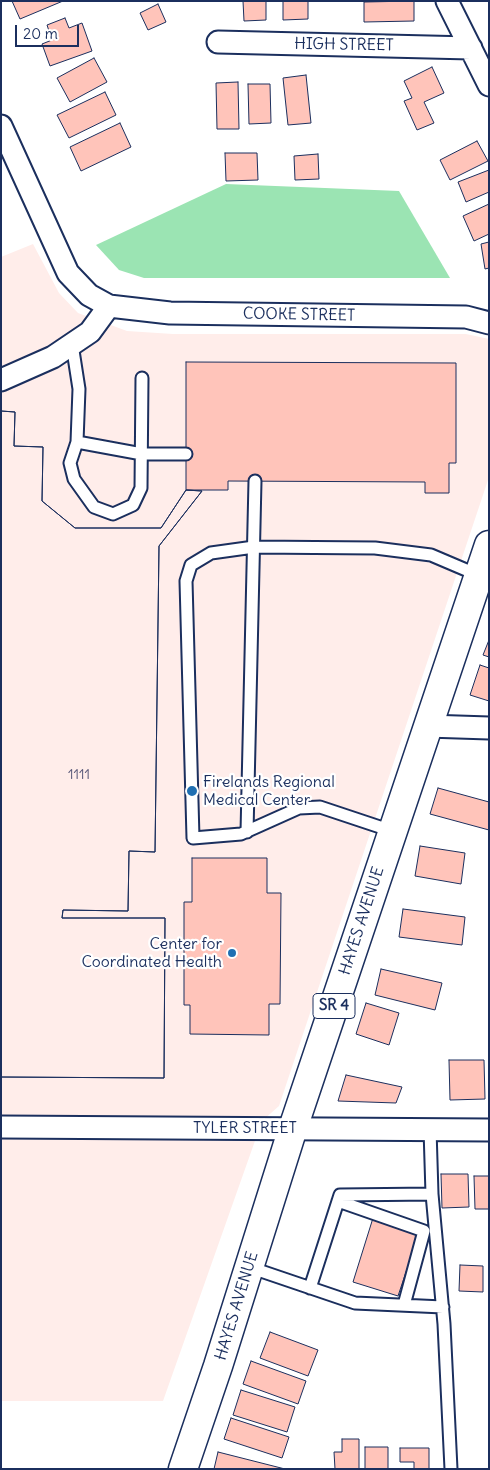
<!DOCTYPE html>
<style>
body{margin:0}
#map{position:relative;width:490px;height:1470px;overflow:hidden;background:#fff;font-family:Delius,sans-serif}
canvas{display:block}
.frame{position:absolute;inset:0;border:2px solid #1b2f5e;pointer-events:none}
.scale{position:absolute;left:15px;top:25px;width:64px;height:22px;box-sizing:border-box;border:2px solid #1b2f5e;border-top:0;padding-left:6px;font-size:15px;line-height:18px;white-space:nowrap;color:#1b2f5e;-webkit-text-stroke:4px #fff;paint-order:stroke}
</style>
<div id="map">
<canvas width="490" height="1470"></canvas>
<div class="frame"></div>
<div class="scale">20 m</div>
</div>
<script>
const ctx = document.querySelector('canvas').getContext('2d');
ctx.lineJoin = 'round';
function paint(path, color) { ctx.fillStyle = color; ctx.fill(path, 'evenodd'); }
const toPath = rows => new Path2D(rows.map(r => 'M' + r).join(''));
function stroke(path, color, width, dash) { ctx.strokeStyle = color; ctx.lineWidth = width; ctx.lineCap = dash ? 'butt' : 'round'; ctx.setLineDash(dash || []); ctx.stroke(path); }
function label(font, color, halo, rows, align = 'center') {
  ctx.font = font + ' Delius,sans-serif'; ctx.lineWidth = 4.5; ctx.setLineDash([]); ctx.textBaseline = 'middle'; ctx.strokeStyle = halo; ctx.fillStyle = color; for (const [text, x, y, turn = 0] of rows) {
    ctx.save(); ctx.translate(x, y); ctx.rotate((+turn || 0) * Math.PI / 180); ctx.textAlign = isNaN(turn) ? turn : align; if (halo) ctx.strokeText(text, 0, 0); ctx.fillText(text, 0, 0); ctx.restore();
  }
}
const built = toPath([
 [33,244,59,293,78,313,127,331,173,334,466,334,489,339,489,477,279,1106,262,1121,163,1401,1,1401,1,257]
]);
const green = toPath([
 [226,184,399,191,450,278,144,278,119,270,96,245]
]);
const building = toPath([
 [12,1,63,1,20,19,12,1],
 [243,1,266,1,266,20,244,21,243,1],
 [283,1,308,1,308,19,283,20,283,1],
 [414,1,414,21,364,22,364,2,414,1],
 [158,4,166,22,148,30,140,13,158,4],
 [65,18,69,28,82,23,92,51,50,66,42,44,52,40,47,25,65,18],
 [94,58,107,82,70,102,57,78,94,58],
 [432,67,444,93,424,102,434,123,417,130,404,101,412,98,404,81,432,67],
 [306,75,311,123,288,125,283,78,306,75],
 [238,82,239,129,217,129,216,83,238,82],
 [248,84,270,84,271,123,249,124,248,84],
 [105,92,116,115,69,138,57,115,105,92],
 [120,123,131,147,81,171,70,147,120,123],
 [477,141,488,161,450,180,440,160,477,141],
 [225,153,257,153,258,180,226,181,225,153],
 [318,154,319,179,295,180,294,156,318,154],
 [489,170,489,192,466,202,458,182,489,170],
 [489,204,489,234,474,241,463,216,489,204],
 [489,242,489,268,485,269,481,244,489,242],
 [186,362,456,363,456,463,449,463,449,493,425,493,425,482,228,481,228,490,186,490,186,362],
 [1,411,15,412,14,446,43,447,42,501,75,528,161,528,186,490,202,491,159,546,155,852,129,851,128,911,63,910,62,918,165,918,164,1078,1,1077,1,411],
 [1,411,15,412,14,446,43,447,42,501,75,528,161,528,186,490,202,491,159,546,155,852,129,851,128,911,63,910,62,918,165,918,164,1078,1,1077,1,411],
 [489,640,489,657,483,655,489,640],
 [480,665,489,668,489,701,470,695,480,665],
 [438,788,489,802,489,830,430,814,438,788],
 [420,846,465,853,461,884,415,876,420,846],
 [192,858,267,858,267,893,281,893,280,1004,269,1004,269,1035,190,1034,190,1005,184,1005,184,902,192,902,192,858],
 [403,909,465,917,462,945,399,937,403,909],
 [381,969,442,983,435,1010,375,995,381,969],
 [366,1003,399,1013,389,1045,356,1034,366,1003],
 [449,1060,484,1060,485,1099,450,1100,449,1060],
 [346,1075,402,1087,396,1103,338,1101,346,1075],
 [441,1174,468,1174,469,1207,442,1208,441,1174],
 [474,1176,489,1176,489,1209,475,1209,474,1176],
 [373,1218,419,1233,398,1296,353,1282,373,1218],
 [460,1265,483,1266,483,1292,459,1291,460,1265],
 [270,1332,318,1350,308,1376,260,1358,270,1332],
 [251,1361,306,1381,298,1404,243,1384,251,1361],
 [241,1390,295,1407,287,1432,233,1415,241,1390],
 [231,1418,289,1437,282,1458,224,1439,231,1418],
 [342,1439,359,1439,359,1469,335,1469,334,1452,342,1452,342,1439],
 [365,1447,388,1447,388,1469,365,1469,365,1447],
 [400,1448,429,1448,429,1469,414,1469,414,1462,400,1462,400,1448],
 [218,1452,285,1469,214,1469,218,1452]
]);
const lane = toPath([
 [72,344,79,389,77,442,70,463,74,479,94,507,113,514,133,505,141,488,142,378],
 [77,442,142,454,186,454],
 [392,831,320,807,299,808,241,834,193,838,186,581,191,565,211,553,254,547,375,548,431,555,478,575],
 [247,832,255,481],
 [430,1129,432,1194,444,1324,451,1469],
 [338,1201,424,1231,404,1305],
 [249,1267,355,1303,443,1307],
 [310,1288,340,1195,432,1194]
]);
const street = toPath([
 [447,1,489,85],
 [218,42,471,48],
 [1,126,68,273,89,295,109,306,170,313,466,317,489,323],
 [1,380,53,357,90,332,109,306],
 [427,726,489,728],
 [1,1127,489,1130]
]);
const primary = toPath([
 [183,1469,218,1366,293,1128,489,545]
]);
const markers = [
 [192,791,6,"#1f6fb2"],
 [232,953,5,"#1f6fb2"]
];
const numberNames = [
 ["1111",79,775]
];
const shields = [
 [334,1006,42]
];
const shieldNames = [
 ["SR 4",334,1006]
];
const streetNames = [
 ["HIGH STREET",344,45,1],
 ["COOKE STREET",299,315,1],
 ["HAYES AVENUE",362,921,-72],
 ["TYLER STREET",245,1128],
 ["HAYES AVENUE",237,1306,-73]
];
const poiNames = [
 ["Firelands Regional",203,782],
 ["Medical Center",203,800],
 ["Center for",222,944,"right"],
 ["Coordinated Health",222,962,"right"]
];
paint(built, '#ffedea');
paint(green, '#9be4b3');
paint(building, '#ffc4ba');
stroke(building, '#1b2f5e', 1);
stroke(lane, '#1b2f5e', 15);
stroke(street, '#1b2f5e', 25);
stroke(primary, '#1b2f5e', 31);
stroke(lane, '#fff', 11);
stroke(street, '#fff', 21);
stroke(primary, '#fff', 28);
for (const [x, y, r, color] of markers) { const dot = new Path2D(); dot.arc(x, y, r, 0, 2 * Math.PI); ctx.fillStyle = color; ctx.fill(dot); stroke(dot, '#fff', 2); }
label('14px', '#545475', null, numberNames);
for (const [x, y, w] of shields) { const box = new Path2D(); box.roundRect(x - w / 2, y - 12.5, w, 25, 4); ctx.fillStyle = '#fff'; ctx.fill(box); stroke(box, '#1b2f5e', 1); }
label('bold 15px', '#1b2f5e', null, shieldNames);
label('16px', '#1b2f5e', '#fff', streetNames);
label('16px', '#1b2f5e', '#fff', poiNames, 'left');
</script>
